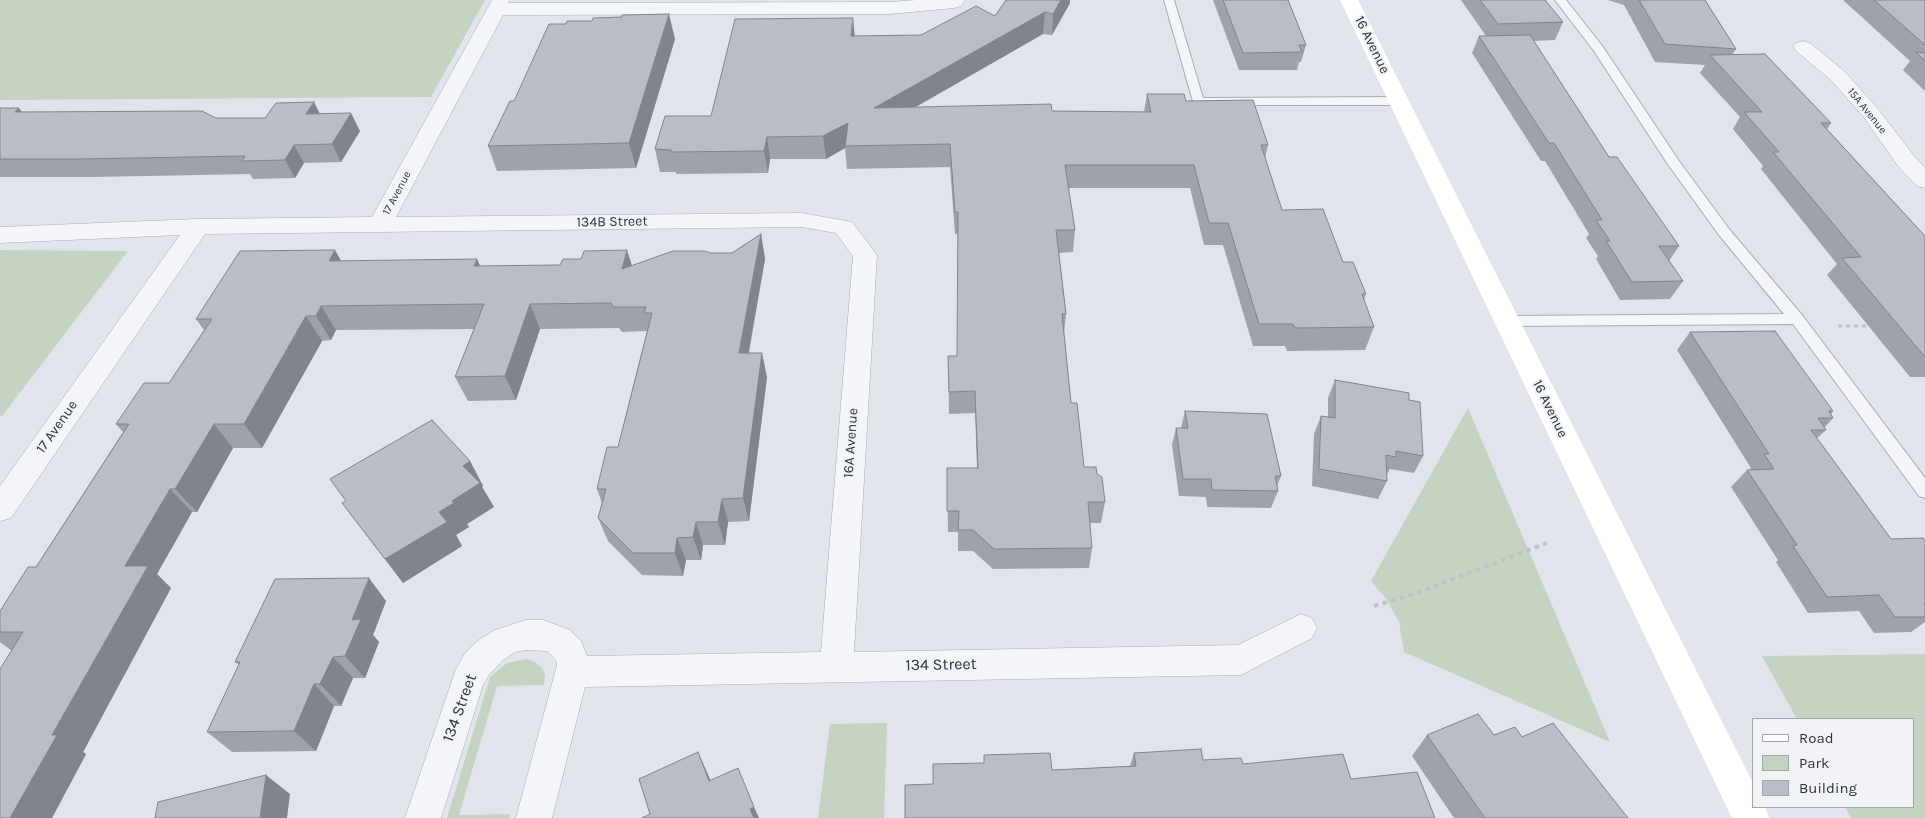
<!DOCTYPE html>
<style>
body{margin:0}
#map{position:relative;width:1925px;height:818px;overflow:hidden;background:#e1e4ea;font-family:Karla,sans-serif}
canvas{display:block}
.legend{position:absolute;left:1752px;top:718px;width:162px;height:90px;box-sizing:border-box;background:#f1f3f7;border:1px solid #a1a6ae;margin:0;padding:6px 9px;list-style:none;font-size:15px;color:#2a3241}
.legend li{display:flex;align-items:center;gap:10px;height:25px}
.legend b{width:25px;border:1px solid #a1a6ae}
</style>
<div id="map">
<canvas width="1925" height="818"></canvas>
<ul class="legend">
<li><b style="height:6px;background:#fff"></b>Road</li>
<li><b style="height:14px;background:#c6d3c2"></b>Park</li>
<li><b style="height:14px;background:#b8bdc6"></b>Building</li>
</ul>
</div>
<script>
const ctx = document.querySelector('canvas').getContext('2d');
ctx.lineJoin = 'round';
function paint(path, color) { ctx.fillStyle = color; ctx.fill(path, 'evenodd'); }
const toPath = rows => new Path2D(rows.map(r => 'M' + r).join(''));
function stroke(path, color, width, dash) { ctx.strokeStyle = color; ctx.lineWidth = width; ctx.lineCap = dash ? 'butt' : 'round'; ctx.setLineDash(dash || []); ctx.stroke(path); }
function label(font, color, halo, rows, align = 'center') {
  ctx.font = font + ' Karla,sans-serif'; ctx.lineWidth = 4.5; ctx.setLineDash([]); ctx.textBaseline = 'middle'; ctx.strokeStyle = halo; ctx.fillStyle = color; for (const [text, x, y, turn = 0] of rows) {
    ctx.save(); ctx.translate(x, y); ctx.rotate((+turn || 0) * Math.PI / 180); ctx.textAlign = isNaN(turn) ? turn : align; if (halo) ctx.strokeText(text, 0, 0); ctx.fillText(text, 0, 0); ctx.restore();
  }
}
const green = toPath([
 [0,0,485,0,431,97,0,100],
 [0,250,128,251,2,416,0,415],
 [1468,408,1610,742,1404,652,1399,622,1387,600,1371,581],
 [1925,654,1925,818,1851,818,1845,807,1914,807,1914,719,1797,719,1762,656],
 [527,659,535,662,542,668,545,675,544,685,497,686,459,815,510,814,509,818,447,818,490,677,507,663],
 [887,723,884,818,818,818,830,724]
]);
const pathFar1 = toPath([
 [1838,326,1872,326]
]);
const path = toPath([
 [1374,606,1414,594,1547,543]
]);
const service = toPath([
 [1164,0,1174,0,1203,98,1399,97,1405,101,1399,105,1194,105,1164,0],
 [1555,0,1566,0,1603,47,1679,161,1729,229,1802,315,1925,478,1925,498,1919,496,1793,324,1507,326,1502,325,1499,321,1502,317,1507,316,1784,314,1719,235,1667,163,1594,51,1555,0]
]);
const minor = toPath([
 [492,0,510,0,508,3,890,2,916,0,965,0,961,6,954,8,890,14,503,15,396,217,802,213,852,222,877,255,854,652,1238,645,1301,614,1312,618,1317,628,1312,638,1241,675,585,687,552,818,516,818,557,665,556,660,547,651,526,650,515,652,503,660,489,675,483,685,441,818,405,818,456,669,465,653,479,640,495,630,526,620,543,620,570,630,581,641,587,656,821,652,853,256,836,233,802,227,205,234,11,518,0,521,0,486,180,235,0,243,0,227,198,219,372,217,492,0],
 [1803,41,1810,43,1845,72,1877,108,1914,156,1925,168,1925,188,1917,186,1898,166,1863,116,1831,80,1796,51,1793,47,1796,43,1803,41]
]);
const secondary = toPath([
 [1340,0,1358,0,1754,785,1754,807,1765,807,1769,818,1732,818,1340,0]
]);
const wall = toPath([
 [1006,0,1070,0,1070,3,1052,35,1043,34,916,107,1052,111,1144,112,1147,94,1186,101,1268,145,1265,158,1282,210,1343,262,1366,294,1364,300,1374,327,1365,350,1287,351,1285,346,1253,346,1223,245,1204,245,1190,188,1068,188,1075,230,1073,252,1059,253,1066,314,1064,333,1071,403,1084,467,1097,474,1105,502,1101,523,1090,523,1092,548,1089,568,993,569,973,551,958,551,958,532,948,532,947,468,977,468,975,413,949,414,948,356,957,356,958,234,955,234,950,167,847,169,845,148,826,159,770,159,768,173,676,174,676,172,660,172,655,149,711,116,855,36,921,35,995,16],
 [1213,0,1288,0,1306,45,1301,62,1299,62,1297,70,1239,70],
 [1461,0,1545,0,1563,22,1555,40,1534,41,1609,157,1679,246,1669,261,1683,281,1670,299,1620,300,1596,259,1598,256,1586,238,1589,234,1545,161,1541,161,1472,53,1479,36,1486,36],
 [1608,0,1705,0,1736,49,1732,55,1831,123,1827,129,1925,236,1925,377,1910,377,1827,275,1837,264,1761,169,1763,166,1733,129,1740,117,1700,73,1705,65,1655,62,1624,5],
 [1843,0,1925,0,1925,91,1903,70,1910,61],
 [675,39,636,168,497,171,488,146,514,101],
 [0,108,23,112,216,118,265,118,320,114,360,131,341,162,304,163,295,178,253,179,250,174,94,177,0,177],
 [761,234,765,259,749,353,767,377,749,521,728,522,725,545,703,545,701,560,686,560,683,576,642,575,608,541,598,518,602,503,597,489,618,447,647,331,622,332,619,328,540,329,516,400,468,401,455,377,474,329,336,330,331,340,322,341,262,448,233,448,197,512,192,512,157,574,171,588,83,752,86,754,52,818,12,651,0,642,0,611,36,567,123,432,116,424,169,383,204,330,196,319,340,261,477,259,480,266,632,266,711,253,732,253],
 [1690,332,1833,411,1831,414,1833,418,1824,428,1826,430,1817,438,1891,539,1925,541,1925,622,1911,632,1874,633,1859,611,1808,613,1776,562,1778,560,1731,487,1747,470,1749,470,1751,468,1677,350],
 [1335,380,1409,400,1423,456,1414,473,1390,469,1387,474,1387,481,1378,499,1312,486,1314,434,1321,416,1328,417,1328,398],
 [1185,411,1281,476,1277,486,1278,491,1271,508,1207,507,1206,497,1179,496,1172,445,1176,428,1181,428],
 [470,461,483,486,482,487,494,507,467,524,469,527,456,535,462,546,403,583,342,503],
 [386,601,373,635,379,642,365,678,353,678,341,706,334,706,316,751,232,752,207,732,239,665,235,662],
 [1427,735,1494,735,1522,737,1628,818,1454,818,1412,756],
 [1134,753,1243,764,1351,779,933,784,984,763,984,755,1052,770,1130,766]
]);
const shadedWall = toPath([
 [1061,0,1070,0,1070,3,1052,35,1053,14],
 [1045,12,1043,34,875,130,874,108],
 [669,14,675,39,636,168,629,143],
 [853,18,855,39,851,36],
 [314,102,323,120,306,114],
 [19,108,33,126,15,112],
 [351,113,360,131,341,162,332,144],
 [848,123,845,148,826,159,823,136],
 [767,137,770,159,768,173,764,151],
 [294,145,304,163,295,178,285,160],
 [761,234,765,259,744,377,739,353],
 [335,250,349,275,329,261],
 [627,250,635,275,622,269],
 [477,259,488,284,474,266],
 [530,304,540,329,516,400,505,376],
 [321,306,336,330,331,340,316,316],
 [306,316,322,341,262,448,244,424],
 [762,353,767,377,749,521,743,498],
 [214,424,233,448,197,512,175,489],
 [470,461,483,486,482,487,494,507,467,524,469,527,456,535,462,546,403,583,385,559,452,501,463,466],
 [170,489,192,512,157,574,171,588,83,752,86,754,52,818,10,818,52,735,125,566],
 [722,499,728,522,725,545,718,522],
 [696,522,703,545,701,560,693,537],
 [677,538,686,560,683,576,675,553],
 [369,578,386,601,373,635,379,642,365,678,345,656,352,620],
 [333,657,353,678,341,706,320,684],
 [314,684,334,706,316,751,294,731],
 [698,752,707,772,718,800,709,781],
 [266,775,290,794,287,818,260,818],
 [754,807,759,818,754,818,750,809]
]);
const building = toPath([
 [1006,0,1061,0,1053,14,1045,12,874,108,1051,104,1052,111,1151,112,1147,94,1184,94,1186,101,1253,100,1268,145,1261,145,1282,210,1323,209,1343,262,1353,262,1366,294,1362,294,1374,327,1295,328,1293,324,1259,324,1228,223,1209,223,1194,165,1065,165,1075,230,1056,230,1066,314,1062,314,1071,403,1077,403,1084,467,1096,467,1097,474,1102,477,1105,502,1088,502,1092,548,994,549,973,530,958,530,959,511,947,511,947,468,978,468,975,391,949,392,948,356,957,356,958,212,955,212,950,144,845,146,848,123,823,136,767,137,764,151,671,152,671,150,655,149,665,116,711,116,735,19,853,18,851,36,921,35,976,6,995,16,1006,0],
 [1223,0,1288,0,1306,45,1299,45,1302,52,1243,53,1223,0],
 [1480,0,1545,0,1563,22,1498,24,1480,0],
 [1639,0,1705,0,1736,49,1665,44,1639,0],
 [1874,0,1925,0,1925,45,1874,0],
 [669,14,629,143,488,146,510,101,514,101,549,24,566,24,567,21,592,21,593,18,622,17,622,15,669,14],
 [1530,35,1609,157,1617,157,1679,246,1659,246,1683,281,1632,282,1606,241,1610,241,1596,220,1602,220,1554,143,1549,143,1479,36,1530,35],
 [1916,52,1925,53,1925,61,1916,52],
 [1765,54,1831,123,1821,123,1925,236,1925,357,1842,258,1861,257,1773,152,1779,152,1744,112,1762,112,1710,55,1765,54],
 [314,102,306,114,351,113,332,144,294,145,285,160,242,161,245,156,80,159,0,159,0,108,19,108,15,112,202,111,216,118,265,118,276,103,314,102],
 [761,234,739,353,762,353,743,498,722,499,718,522,696,522,693,537,677,538,675,553,633,553,598,518,606,489,597,489,607,447,618,447,652,313,644,313,646,307,613,307,611,303,530,304,505,376,455,377,484,304,321,306,316,316,306,316,244,424,214,424,175,489,170,489,125,566,148,566,52,735,57,735,10,818,0,818,0,669,23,632,0,632,0,611,28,567,36,567,129,424,116,424,144,383,169,383,212,319,196,319,240,251,335,250,329,261,477,259,474,266,560,265,563,259,581,259,584,251,627,250,622,269,673,251,704,251,711,253,732,253,761,234],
 [1775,331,1833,411,1829,411,1833,418,1818,418,1826,430,1811,430,1891,539,1923,538,1925,541,1925,604,1924,604,1925,605,1925,617,1895,617,1879,595,1827,597,1793,546,1797,545,1747,470,1774,469,1764,454,1769,454,1690,332,1775,331],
 [1335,380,1409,393,1409,400,1420,402,1423,456,1396,451,1396,457,1386,455,1387,481,1319,469,1321,416,1335,418,1335,380],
 [1185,411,1267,414,1281,476,1275,476,1278,491,1212,490,1211,479,1183,479,1176,428,1188,428,1185,411],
 [432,420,470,461,463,466,480,483,452,501,454,503,439,512,447,522,385,559,342,503,346,501,330,479,432,420],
 [369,578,352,620,361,619,345,656,333,657,320,684,314,684,294,731,207,732,240,662,235,662,275,579,369,578],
 [1478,714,1494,735,1515,727,1522,737,1553,723,1628,818,1485,818,1427,735,1478,714],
 [1201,749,1203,760,1241,758,1243,764,1343,754,1351,779,1417,772,1435,818,905,818,905,785,933,784,933,764,984,763,984,755,1050,753,1052,770,1136,766,1134,753,1201,749],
 [698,752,709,781,738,768,754,807,750,809,754,818,642,818,650,814,639,779,698,752],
 [266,775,260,818,155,818,158,802,266,775]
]);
const farStreetnames = [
 ["15A Avenue",1867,111,51],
 ["17 Avenue",397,193,-62]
];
const streetNames = [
 ["16 Avenue",1372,45,64],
 ["134B Street",612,222,-1],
 ["16 Avenue",1550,409,64],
 ["17 Avenue",57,427,-55],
 ["16A Avenue",851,443,-86]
];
const nearStreetnames = [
 ["134 Street",941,665,-1],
 ["134 Street",460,708,-70]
];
paint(green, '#c6d3c2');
stroke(service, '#a6abb4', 2);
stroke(minor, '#a6abb4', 1);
stroke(pathFar1, '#bfc2c8', 3, [4, 4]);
stroke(path, '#bfc2c8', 4, [4.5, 4.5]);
paint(service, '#f4f5f8');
paint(minor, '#f4f5f8');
paint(secondary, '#fff');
paint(wall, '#9ea3aa');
paint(shadedWall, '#81848b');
paint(building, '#b8bdc6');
stroke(building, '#81848b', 1);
label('11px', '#2a3241', '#f1f3f7', farStreetnames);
label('14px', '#2a3241', '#f1f3f7', streetNames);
label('16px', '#2a3241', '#f1f3f7', nearStreetnames);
</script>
